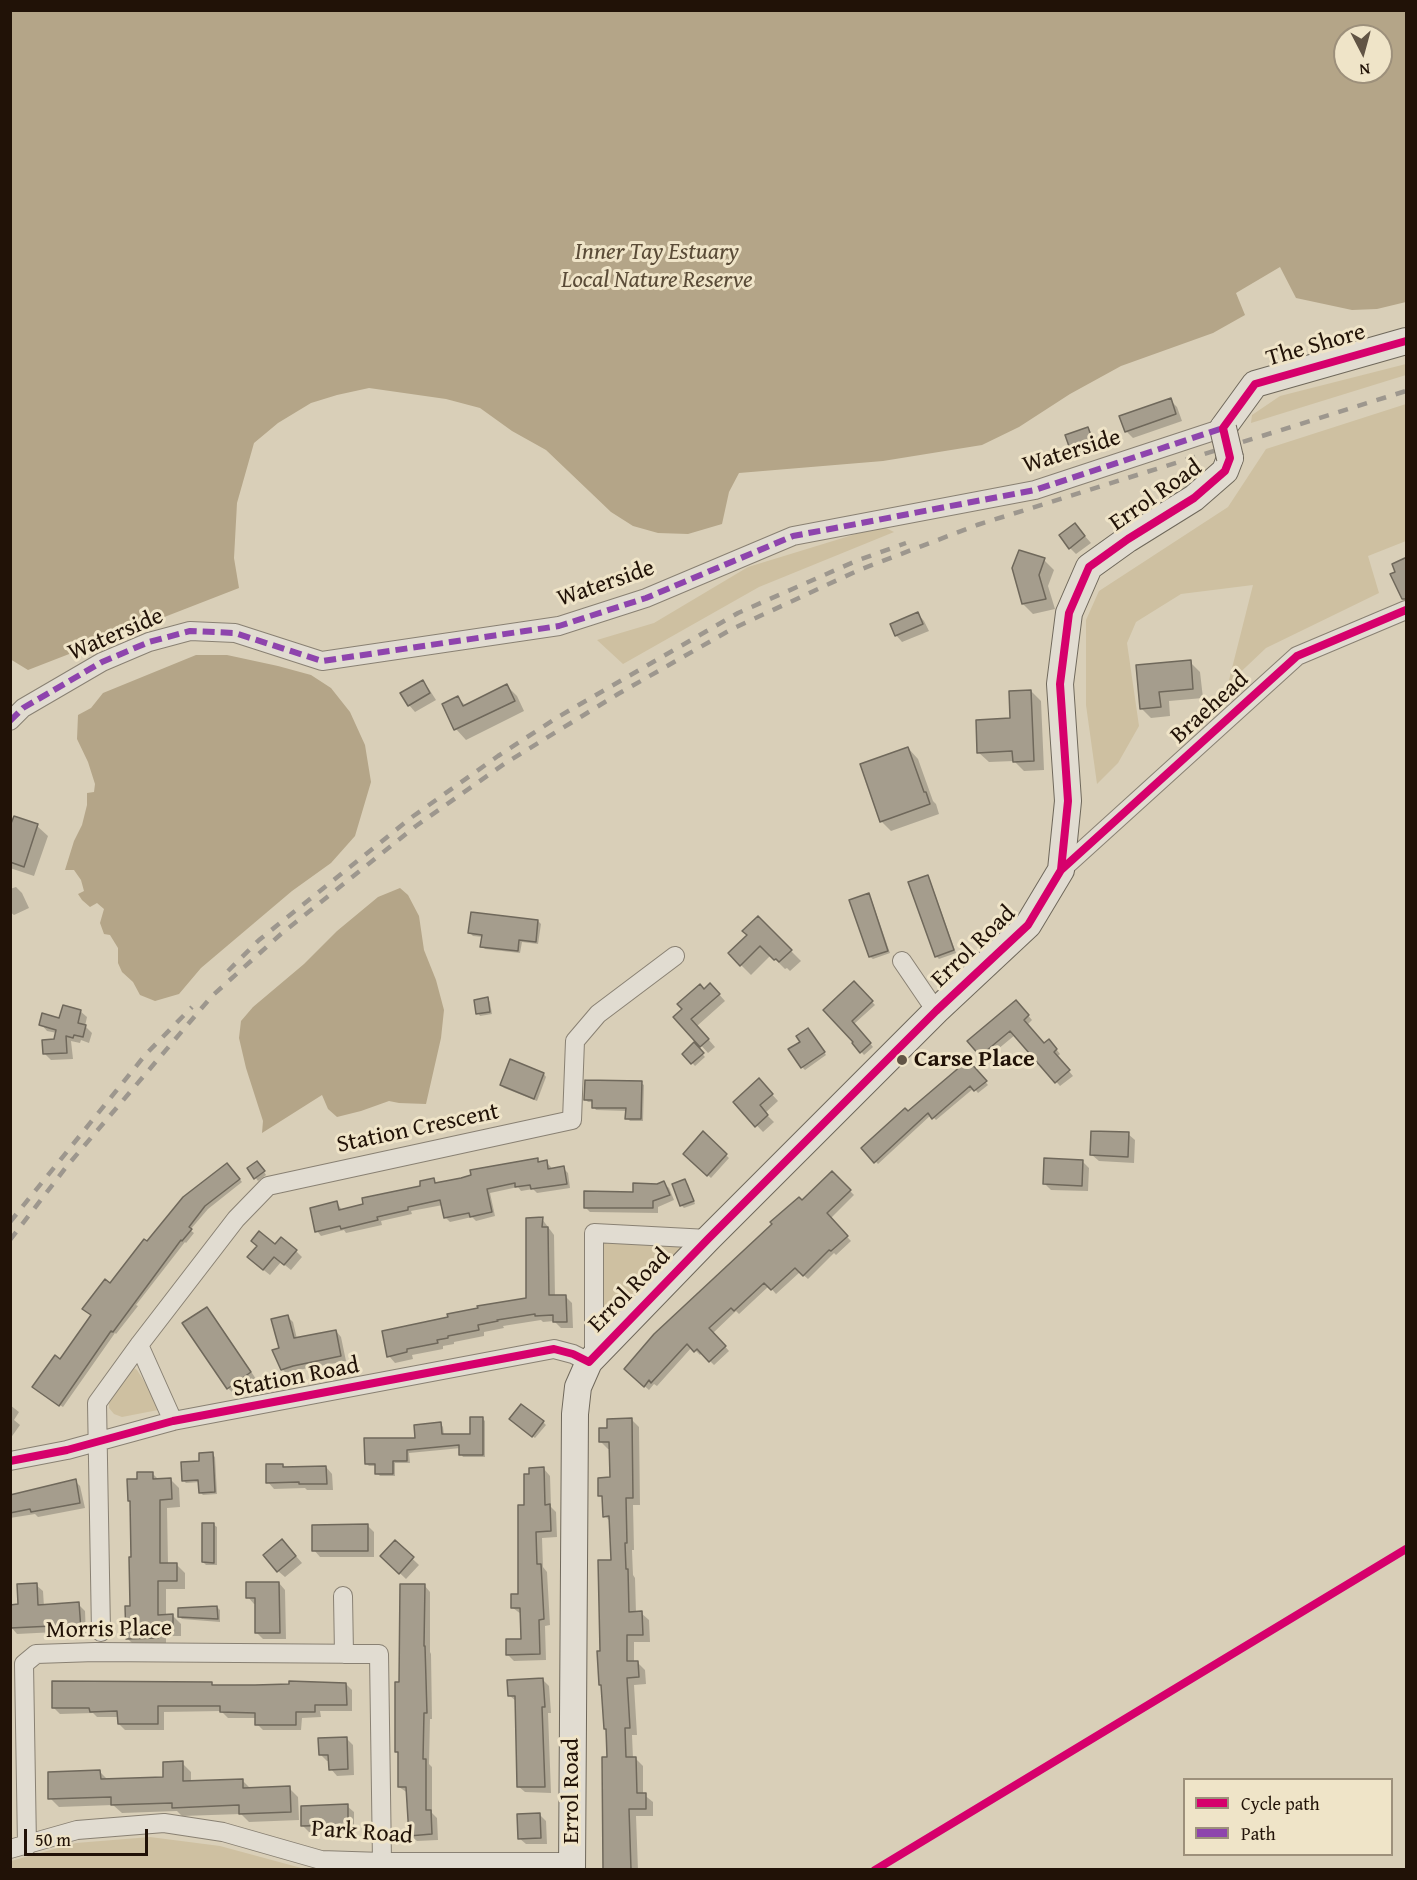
<!DOCTYPE html>
<style>
body{margin:0}
#map{position:relative;width:1417px;height:1880px;overflow:hidden;background:#d9cfb8;font-family:"Gentium Book Plus",serif}
canvas{display:block}
.frame{position:absolute;inset:0;border:12px solid #211207;pointer-events:none}
.legend{position:absolute;left:1183px;top:1778px;width:210px;height:78px;box-sizing:border-box;background:#efe4c8;border:2px solid #9d907b;margin:0;padding:8px 10px;list-style:none;font-size:18px;color:#211207}
.legend li{display:flex;align-items:center;gap:12px;height:30px}
.legend b{width:30px;border:2px solid #9d907b}
.north{position:absolute;left:1333px;top:24px;width:60px;height:60px;box-sizing:border-box;background:#efe4c8;border:2px solid #9d907b;border-radius:50%;rotate:174deg;font-size:16px;font-weight:700;line-height:24px;text-align:center;color:#211207}
.north::after{content:'';display:block;margin:auto;width:21px;height:27px;background:#615445;clip-path:polygon(50% 0,100% 100%,50% 72%,0 100%)}
.scale{position:absolute;left:24px;top:1829px;width:124px;height:27px;box-sizing:border-box;border:3px solid #211207;border-top:0;padding-left:8px;font-size:18px;line-height:21px;white-space:nowrap;color:#211207;-webkit-text-stroke:4px #efe4c8;paint-order:stroke}
</style>
<div id="map">
<canvas width="1417" height="1880"></canvas>
<div class="frame"></div>
<ul class="legend">
<li><b style="height:8px;background:#d6006c"></b>Cycle path</li>
<li><b style="height:8px;background:#8e44ad"></b>Path</li>
</ul>
<div class="north">N</div>
<div class="scale">50 m</div>
</div>
<script>
const ctx = document.querySelector('canvas').getContext('2d');
ctx.lineJoin = 'round';
function paint(path, color) { ctx.fillStyle = color; ctx.fill(path, 'evenodd'); }
const toPath = rows => new Path2D(rows.map(r => 'M' + r).join(''));
function stroke(path, color, width, dash) { ctx.strokeStyle = color; ctx.lineWidth = width; ctx.lineCap = dash ? 'butt' : 'round'; ctx.setLineDash(dash || []); ctx.stroke(path); }
function label(font, color, halo, rows, align = 'center') {
  ctx.font = font + ' "Gentium Book Plus",serif'; ctx.lineWidth = 6; ctx.setLineDash([]); ctx.textBaseline = 'middle'; ctx.strokeStyle = halo; ctx.fillStyle = color; for (const [text, x, y, turn = 0] of rows) {
    ctx.save(); ctx.translate(x, y); ctx.rotate((+turn || 0) * Math.PI / 180); ctx.textAlign = isNaN(turn) ? turn : align; if (halo) ctx.strokeText(text, 0, 0); ctx.fillText(text, 0, 0); ctx.restore();
  }
}
const green = toPath([
 [1406,364,1406,375,1251,423,1252,415,1280,396],
 [1406,404,1406,541,1368,556,1379,593,1266,648,1228,684,1253,585,1181,594,1136,622,1127,643,1139,726,1118,763,1097,784,1086,705,1086,620,1099,591,1228,507,1266,449],
 [882,526,894,532,759,587,623,664,597,640,654,623,748,567],
 [605,1242,680,1246,680,1251,602,1324,602,1248],
 [134,1368,137,1370,161,1408,158,1410,122,1417,114,1414,109,1408,109,1399],
 [150,1837,220,1846,305,1869,11,1869,11,1861,76,1843]
]);
const water = toPath([
 [10,11,1406,11,1406,302,1377,309,1352,310,1296,298,1280,267,1236,293,1245,315,1213,333,1121,366,1070,394,1019,427,982,445,883,461,739,473,729,492,722,524,688,534,658,533,633,526,611,512,546,450,512,431,480,408,446,399,369,388,337,395,311,403,278,423,254,443,237,503,234,558,239,588,28,670,10,659],
 [1345,36,1381,36,1381,72,1345,72],
 [196,655,227,655,278,666,311,675,331,688,350,712,365,745,371,782,355,836,331,863,292,891,201,968,179,994,155,1001,140,995,133,982,122,972,118,963,118,948,110,935,104,934,100,923,104,909,97,903,90,907,82,900,78,894,84,891,81,880,74,870,65,870,74,841,82,825,87,805,87,793,94,792,95,784,88,762,77,739,78,715,91,708,103,693],
 [400,888,408,895,419,916,424,950,436,980,444,1010,441,1038,426,1104,399,1103,389,1101,361,1111,337,1117,328,1109,322,1095,262,1133,263,1121,246,1068,239,1038,241,1021,253,1007,304,964,337,931,378,897]
]);
const shadow = toPath([
 [1170,400,1177,407,1182,421,1133,438,1126,431],
 [1088,429,1094,436,1099,451,1079,457,1072,451],
 [1075,525,1091,543,1076,554,1070,548],
 [1044,560,1054,570,1048,586,1055,609,1033,614,1023,604],
 [918,614,924,621,929,631,902,642,896,635],
 [1190,662,1200,672,1203,698,1169,701,1170,716,1151,718,1141,708],
 [423,682,429,689,436,700,415,712,409,705],
 [507,686,517,696,524,711,466,740,456,729,444,705,458,698,466,706],
 [1031,691,1041,701,1044,770,1024,771,1014,761,989,762,978,752,1011,720],
 [908,748,918,759,933,801,936,804,939,814,891,831,881,821],
 [37,826,48,836,34,876,10,868,10,830],
 [927,877,930,880,956,953,939,959,936,956],
 [16,887,22,893,29,908,14,915,10,912,10,889],
 [869,895,871,898,890,953,873,959,870,957],
 [758,918,801,961,790,971,787,968,785,969,771,955,751,975,730,954,749,935],
 [538,921,541,924,538,944,522,942,520,953,485,949,482,946,483,937,473,936,470,933],
 [854,983,875,1005,854,1024,873,1047,864,1055,854,1043,855,1042,825,1010],
 [704,991,717,992,725,1001,697,1026,715,1047,708,1053,675,1017],
 [488,999,490,1002,492,1014,480,1016,478,1013],
 [1020,1006,1032,1020,1027,1025,1044,1045,1053,1045,1060,1054,1057,1057,1073,1076,1060,1086,1015,1035,986,1059,970,1041],
 [80,1011,87,1017,85,1026,92,1033,89,1043,81,1040,80,1043,71,1041,73,1059,51,1060,45,1054,55,1041,57,1033,47,1031,41,1024,60,1020],
 [811,1032,826,1055,805,1070,802,1067,802,1042],
 [694,1045,705,1057,695,1066,684,1054],
 [511,1061,544,1074,546,1077,537,1101,504,1088,501,1085],
 [968,1062,988,1085,978,1093,974,1088,936,1120,931,1115,878,1164,863,1148],
 [759,1080,778,1101,765,1113,774,1122,763,1132,735,1102],
 [641,1083,644,1085,643,1121,630,1121,627,1118,627,1111,596,1110,594,1107,594,1102,588,1102,586,1100],
 [703,1134,729,1158,711,1178,685,1154],
 [1128,1134,1135,1140,1134,1163,1099,1161,1092,1155],
 [537,1160,540,1163,546,1162,551,1167,552,1170,563,1168,568,1173,570,1188,537,1193,533,1189,521,1191,518,1187,490,1193,495,1216,476,1221,472,1217,450,1222,445,1217,443,1205,411,1211,412,1214,381,1221,382,1225,346,1233,344,1230,321,1236,317,1231,337,1203,342,1210,422,1187,433,1180,437,1184],
 [1082,1161,1089,1168,1088,1191,1051,1190,1044,1183],
 [260,1166,266,1175,258,1181,249,1169],
 [230,1167,242,1182,208,1209,190,1230,194,1233,186,1243,185,1242,136,1305,138,1306,116,1334,115,1333,63,1407,37,1390,148,1243],
 [832,1173,854,1195,830,1219,851,1241,836,1255,834,1253,808,1279,800,1272,776,1294,769,1286,739,1314,736,1311,713,1333,729,1351,714,1365,702,1353,700,1355,692,1347,657,1386,654,1384,649,1390,630,1373],
 [685,1181,688,1184,695,1204,684,1208,681,1205],
 [663,1183,669,1188,674,1200,658,1207,658,1213,590,1212,585,1207,634,1194],
 [542,1219,554,1235,555,1297,565,1296,572,1303,573,1328,561,1328,554,1321,543,1322,541,1320,503,1326,504,1328,484,1332,484,1336,454,1342,454,1344,443,1346,443,1349,412,1355,413,1359,395,1363,389,1356,528,1299],
 [276,1246,296,1251,302,1257,291,1270,281,1262,270,1275,256,1264],
 [206,1309,213,1315,256,1379,234,1394,228,1388],
 [288,1317,293,1322,297,1339,336,1331,341,1337,346,1361,298,1370,288,1375,283,1370,274,1351,280,1349],
 [10,1405,19,1412,14,1420,20,1425,10,1439],
 [482,1418,485,1421,485,1457,463,1457,461,1454,461,1448,409,1453,410,1463,395,1463,395,1476,380,1476,377,1473,377,1466,369,1466,366,1463,416,1439,441,1424,443,1427,444,1435,471,1435],
 [632,1420,639,1427,640,1505,633,1505,634,1550,632,1550,633,1575,635,1578,636,1613,641,1613,649,1620,650,1642,634,1642,634,1663,638,1663,645,1670,646,1684,634,1685,637,1735,632,1735,633,1758,635,1758,643,1766,643,1794,653,1802,653,1816,636,1816,638,1870,604,1870,603,1759,608,1759,608,1731,605,1729,603,1687,600,1685,601,1653,613,1562,611,1522,605,1516,604,1499,600,1495,611,1479,611,1449,608,1449,600,1441,609,1430],
 [514,1422,543,1422,546,1425,535,1438],
 [212,1454,215,1457,217,1494,203,1495,200,1492,200,1482,186,1483,183,1480,201,1462],
 [283,1465,286,1468,326,1467,332,1474,333,1490,307,1490,305,1488,274,1489,268,1482],
 [544,1469,550,1476,551,1507,556,1512,557,1537,542,1538,543,1567,547,1572,550,1625,545,1626,546,1660,514,1661,508,1655,522,1640,521,1614,513,1608,519,1595,526,1507],
 [152,1473,159,1480,171,1480,179,1488,180,1507,167,1508,168,1564,176,1564,185,1573,185,1589,166,1589,166,1616,173,1616,181,1624,181,1636,166,1636,166,1646,136,1647,127,1638,131,1607,138,1480],
 [75,1481,80,1486,85,1508,38,1517,35,1514,10,1518,10,1493,14,1495],
 [214,1525,217,1527,217,1565,206,1565,203,1562],
 [368,1526,374,1532,374,1557,320,1557,314,1550],
 [395,1542,419,1565,406,1579,382,1556],
 [289,1548,302,1563,285,1577,278,1571],
 [279,1583,285,1590,286,1639,263,1639,257,1633,256,1604,254,1604,248,1597],
 [36,1585,43,1591,44,1607,78,1604,85,1611,86,1636,62,1638,56,1632,17,1634,11,1627,20,1606],
 [424,1585,430,1592,430,1652,431,1654,432,1719,430,1719,429,1764,432,1767,432,1813,437,1818,438,1840,417,1841,410,1835,408,1793,399,1787,399,1754,396,1751,400,1683],
 [217,1607,220,1610,220,1622,182,1619,179,1616],
 [543,1680,549,1686,551,1713,548,1713,551,1793,525,1792,518,1786,517,1702,510,1696],
 [212,1684,214,1686,346,1684,352,1690,352,1711,320,1711,321,1717,302,1718,301,1730,263,1730,257,1724,257,1718,228,1718,221,1711,164,1712,164,1730,125,1730,119,1724,119,1717,97,1717,93,1713,60,1714,53,1707],
 [346,1738,353,1745,354,1775,337,1776,331,1769,330,1761,327,1761,320,1754],
 [182,1763,191,1772,191,1782,242,1780,251,1789,289,1788,298,1797,299,1820,249,1822,241,1814,182,1816,177,1811,122,1813,113,1805,59,1807,50,1798,100,1772,108,1780,164,1778],
 [347,1806,354,1812,354,1831,309,1832,303,1826],
 [540,1815,546,1821,547,1844,526,1844,519,1838]
]);
const building = toPath([
 [1171,398,1176,414,1125,432,1119,416,1171,398],
 [1088,427,1094,444,1071,452,1065,435,1088,427],
 [1075,523,1085,536,1069,549,1059,535,1075,523],
 [1019,550,1045,558,1039,575,1046,599,1022,604,1012,568,1019,550],
 [1407,557,1407,599,1402,599,1390,574,1395,572,1392,564,1407,557],
 [918,612,923,624,895,636,890,624,918,612],
 [1191,660,1193,689,1159,692,1161,707,1140,709,1136,665,1191,660],
 [423,680,430,693,408,706,400,693,423,680],
 [507,684,515,701,454,730,442,704,458,696,463,706,507,684],
 [1031,690,1034,761,1013,762,1012,751,977,753,976,720,1010,718,1009,691,1031,690],
 [908,747,924,792,926,792,930,804,880,822,860,764,908,747],
 [14,816,38,824,24,867,10,862,10,826,14,816],
 [928,875,954,950,935,957,908,882,928,875],
 [869,893,888,951,869,957,849,900,869,893],
 [471,912,538,920,536,942,519,940,518,951,480,947,482,935,468,933,471,912],
 [758,916,792,950,779,962,776,959,774,960,760,946,740,966,728,953,747,935,742,931,758,916],
 [854,981,873,1001,852,1021,871,1043,860,1053,852,1043,853,1042,823,1010,854,981],
 [710,983,720,994,691,1019,709,1039,700,1047,673,1017,682,1009,677,1004,700,984,704,989,710,983],
 [488,997,490,1012,476,1014,474,1000,488,997],
 [1016,1000,1029,1015,1024,1020,1044,1043,1049,1039,1057,1049,1054,1052,1070,1070,1055,1083,1010,1031,980,1056,967,1041,1016,1000],
 [63,1005,81,1010,78,1023,86,1025,83,1037,74,1035,73,1038,66,1036,67,1053,43,1054,42,1040,54,1039,56,1030,39,1025,42,1013,59,1018,63,1005],
 [808,1028,825,1052,801,1068,788,1049,800,1042,796,1036,808,1028],
 [694,1042,704,1053,691,1064,682,1054,694,1042],
 [510,1059,544,1073,534,1099,500,1085,510,1059],
 [968,1060,987,1081,974,1091,970,1086,932,1119,928,1113,874,1163,861,1148,905,1108,908,1111,968,1060],
 [759,1078,773,1094,760,1105,768,1115,755,1127,733,1102,759,1078],
 [585,1080,642,1081,641,1119,625,1119,626,1108,592,1108,592,1100,584,1100,585,1080],
 [703,1131,727,1154,707,1176,683,1154,703,1131],
 [1091,1131,1129,1132,1128,1157,1090,1155,1091,1131],
 [538,1158,538,1162,547,1160,548,1169,564,1166,567,1184,531,1189,530,1185,515,1187,515,1183,487,1189,492,1212,470,1217,469,1213,444,1218,440,1200,408,1207,408,1210,377,1217,378,1220,341,1229,340,1226,315,1232,310,1208,337,1201,339,1210,363,1204,362,1198,420,1186,420,1181,434,1178,435,1183,461,1178,471,1175,470,1170,538,1158],
 [1044,1158,1083,1160,1082,1186,1043,1184,1044,1158],
 [257,1161,265,1171,254,1179,247,1168,257,1161],
 [227,1163,240,1179,205,1206,189,1227,192,1229,182,1241,181,1240,113,1332,111,1331,59,1406,32,1387,55,1355,60,1359,91,1315,82,1309,105,1279,110,1283,144,1239,147,1241,183,1197,227,1163],
 [832,1171,851,1190,827,1213,848,1236,831,1251,829,1250,803,1276,795,1268,771,1290,764,1283,734,1311,731,1308,709,1328,726,1346,709,1362,697,1349,694,1352,687,1344,651,1383,649,1380,644,1387,624,1369,654,1334,772,1224,770,1222,799,1197,802,1200,832,1171],
 [685,1179,694,1201,680,1206,672,1184,685,1179],
 [664,1181,670,1195,653,1201,653,1208,584,1208,584,1191,633,1192,633,1183,657,1184,664,1181],
 [543,1217,542,1227,548,1227,549,1295,566,1295,567,1322,553,1322,553,1315,535,1316,535,1314,497,1320,498,1321,478,1325,479,1330,448,1336,448,1338,437,1340,438,1343,407,1349,407,1352,387,1357,382,1331,448,1317,447,1314,478,1308,477,1306,526,1298,526,1218,543,1217],
 [259,1231,275,1244,281,1237,297,1250,284,1265,274,1257,263,1270,247,1257,257,1246,251,1241,259,1231],
 [207,1307,251,1372,227,1389,182,1323,207,1307],
 [288,1315,294,1338,336,1330,341,1356,293,1366,281,1370,272,1350,279,1348,271,1319,288,1315],
 [521,1404,544,1421,532,1437,509,1419,521,1404],
 [470,1417,483,1417,483,1455,459,1455,459,1445,407,1450,407,1461,393,1461,393,1474,375,1474,375,1464,365,1464,364,1438,415,1438,414,1425,441,1422,442,1434,470,1434,470,1417],
 [632,1418,633,1498,626,1498,627,1543,625,1543,626,1569,628,1569,629,1612,642,1611,643,1635,627,1635,627,1661,638,1661,639,1677,627,1678,630,1728,625,1728,626,1757,636,1757,637,1793,646,1793,646,1809,629,1809,631,1869,603,1869,602,1757,607,1757,606,1729,604,1729,601,1685,599,1685,597,1651,600,1651,598,1560,611,1560,609,1516,603,1517,602,1496,598,1496,598,1478,610,1477,609,1442,599,1442,599,1428,607,1428,607,1419,632,1418],
 [213,1452,215,1492,199,1493,198,1480,182,1481,181,1462,199,1461,199,1453,213,1452],
 [266,1464,283,1464,283,1467,326,1466,327,1484,299,1484,299,1482,266,1483,266,1464],
 [544,1467,545,1505,550,1504,551,1531,536,1532,537,1564,541,1564,544,1619,539,1620,540,1654,506,1655,506,1639,521,1639,520,1608,511,1608,511,1594,518,1594,518,1505,524,1505,524,1474,529,1474,529,1468,544,1467],
 [137,1472,153,1472,153,1479,171,1478,172,1499,160,1500,160,1563,177,1563,177,1581,158,1581,158,1615,173,1614,173,1628,158,1628,158,1638,126,1639,125,1606,130,1606,129,1557,131,1557,130,1501,128,1501,127,1479,137,1479,137,1472],
 [76,1479,80,1503,31,1512,30,1509,10,1513,10,1495,76,1479],
 [202,1523,214,1523,214,1563,202,1562,202,1523],
 [368,1524,368,1551,312,1551,312,1525,368,1524],
 [282,1539,296,1556,277,1572,263,1555,282,1539],
 [395,1540,414,1557,399,1574,380,1556,395,1540],
 [246,1582,279,1582,280,1633,255,1633,255,1598,246,1598,246,1582],
 [37,1583,38,1605,79,1602,81,1630,54,1632,53,1626,10,1628,10,1605,18,1604,17,1584,37,1583],
 [400,1584,425,1584,424,1646,425,1646,427,1713,424,1713,423,1759,426,1759,426,1810,431,1810,432,1834,409,1836,406,1787,398,1787,398,1752,395,1752,395,1682,399,1682,400,1584],
 [217,1606,218,1619,178,1617,178,1608,217,1606],
 [543,1678,545,1707,542,1707,545,1787,517,1787,515,1696,508,1696,507,1680,543,1678],
 [52,1681,212,1682,212,1685,255,1685,289,1684,289,1681,346,1683,347,1705,315,1705,315,1712,296,1712,296,1725,255,1725,255,1713,220,1712,220,1706,158,1706,158,1724,118,1724,117,1711,90,1712,89,1708,52,1708,52,1681],
 [347,1737,348,1769,329,1770,328,1755,319,1755,318,1738,347,1737],
 [183,1761,183,1781,243,1779,243,1788,290,1786,291,1812,239,1814,239,1805,172,1808,172,1803,111,1805,111,1797,48,1799,48,1772,100,1770,101,1779,163,1777,163,1762,183,1761],
 [348,1804,348,1825,301,1826,301,1806,348,1804],
 [540,1813,541,1838,518,1839,517,1814,540,1813]
]);
const street = toPath([
 [10,721,23,708,102,662,149,642,190,631,235,633,322,661,559,626,646,598,793,536,1035,490,1223,428],
 [1061,870,1297,656,1406,610],
 [902,961,936,1011],
 [139,1345,173,1421],
 [594,1357,594,1233,708,1239],
 [10,1461,67,1450,173,1421,554,1349,573,1354,589,1362],
 [343,1596,344,1654],
 [101,1632,97,1403,139,1345,236,1219,268,1186,572,1120,575,1041,598,1014,675,956],
 [27,1846,24,1664,36,1654,95,1652,379,1654,382,1862],
 [10,1849,77,1830,164,1823,223,1832,321,1860,382,1862,572,1862]
]);
const secondary = toPath([
 [1223,428,1255,384,1406,341],
 [572,1870,575,1414,578,1387,589,1362,708,1239,936,1011,1028,925,1061,870,1068,801,1060,684,1069,613,1089,567,1128,539,1194,498,1225,471,1230,458]
]);
const rail = toPath([
 [228,971,259,940,412,817,498,756,558,717,738,613,856,561,906,543],
 [10,1222,146,1054,192,1007],
 [10,1240,67,1166,212,996,281,934,416,826,504,764,618,694,732,629,859,570,977,525,1406,391]
]);
const secondaryBridge = toPath([
 [1223,428,1230,458]
]);
const quiet = toPath([
 [10,721,23,708,102,662,149,642,190,631,235,633,322,661,559,626,646,598,793,536,1035,490,1223,428]
]);
const cycleway = toPath([
 [1061,870,1297,656,1406,610],
 [10,1461,67,1450,173,1421,554,1349,573,1354,589,1362,708,1239,936,1011,1028,925,1061,870,1068,801,1060,684,1069,613,1089,567,1128,539,1194,498,1225,471,1230,458,1223,428,1255,384,1406,341],
 [875,1870,1406,1549]
]);
const markers = [
 [902,1060,6,"#615445"]
];
const parkNames = [
 ["Inner Tay Estuary",657,253],
 ["Local Nature Reserve",657,281]
];
const streetNames = [
 ["The Shore",1316,346,-16],
 ["Waterside",1072,452,-17],
 ["Errol Road",1156,496,-35],
 ["Waterside",606,584,-19],
 ["Waterside",116,635,-23],
 ["Braehead",1210,708,-42],
 ["Errol Road",974,947,-44],
 ["Station Crescent",418,1129,-12],
 ["Errol Road",630,1291,-46],
 ["Station Road",296,1378,-11],
 ["Morris Place",109,1630,-1],
 ["Errol Road",572,1791,-90],
 ["Park Road",362,1833,4]
];
const poiNames = [
 ["Carse Place",914,1060]
];
paint(green, '#cec0a1');
paint(water, '#b4a588');
paint(shadow, '#0003');
paint(building, '#a59d8d');
stroke(building, '#6f685b', 1.5);
stroke(street, '#898173', 20);
stroke(secondary, '#6f685b', 28);
stroke(street, '#e1dcd1', 18);
stroke(secondary, '#e1dcd1', 26);
stroke(rail, '#9d978e', 4.5, [10, 10]);
stroke(secondaryBridge, '#6f685b', 28, []);
stroke(secondaryBridge, '#e1dcd1', 26);
stroke(quiet, '#8e44ad', 6, [12, 6]);
stroke(cycleway, '#d6006c', 8);
for (const [x, y, r, color] of markers) { const dot = new Path2D(); dot.arc(x, y, r, 0, 2 * Math.PI); ctx.fillStyle = color; ctx.fill(dot); stroke(dot, '#efe4c8', 2); }
label('italic 24px', '#5a4b37', '#efe4c8', parkNames);
label('24px', '#211207', '#efe4c8', streetNames);
label('bold 24px', '#211207', '#efe4c8', poiNames, 'left');
</script>
